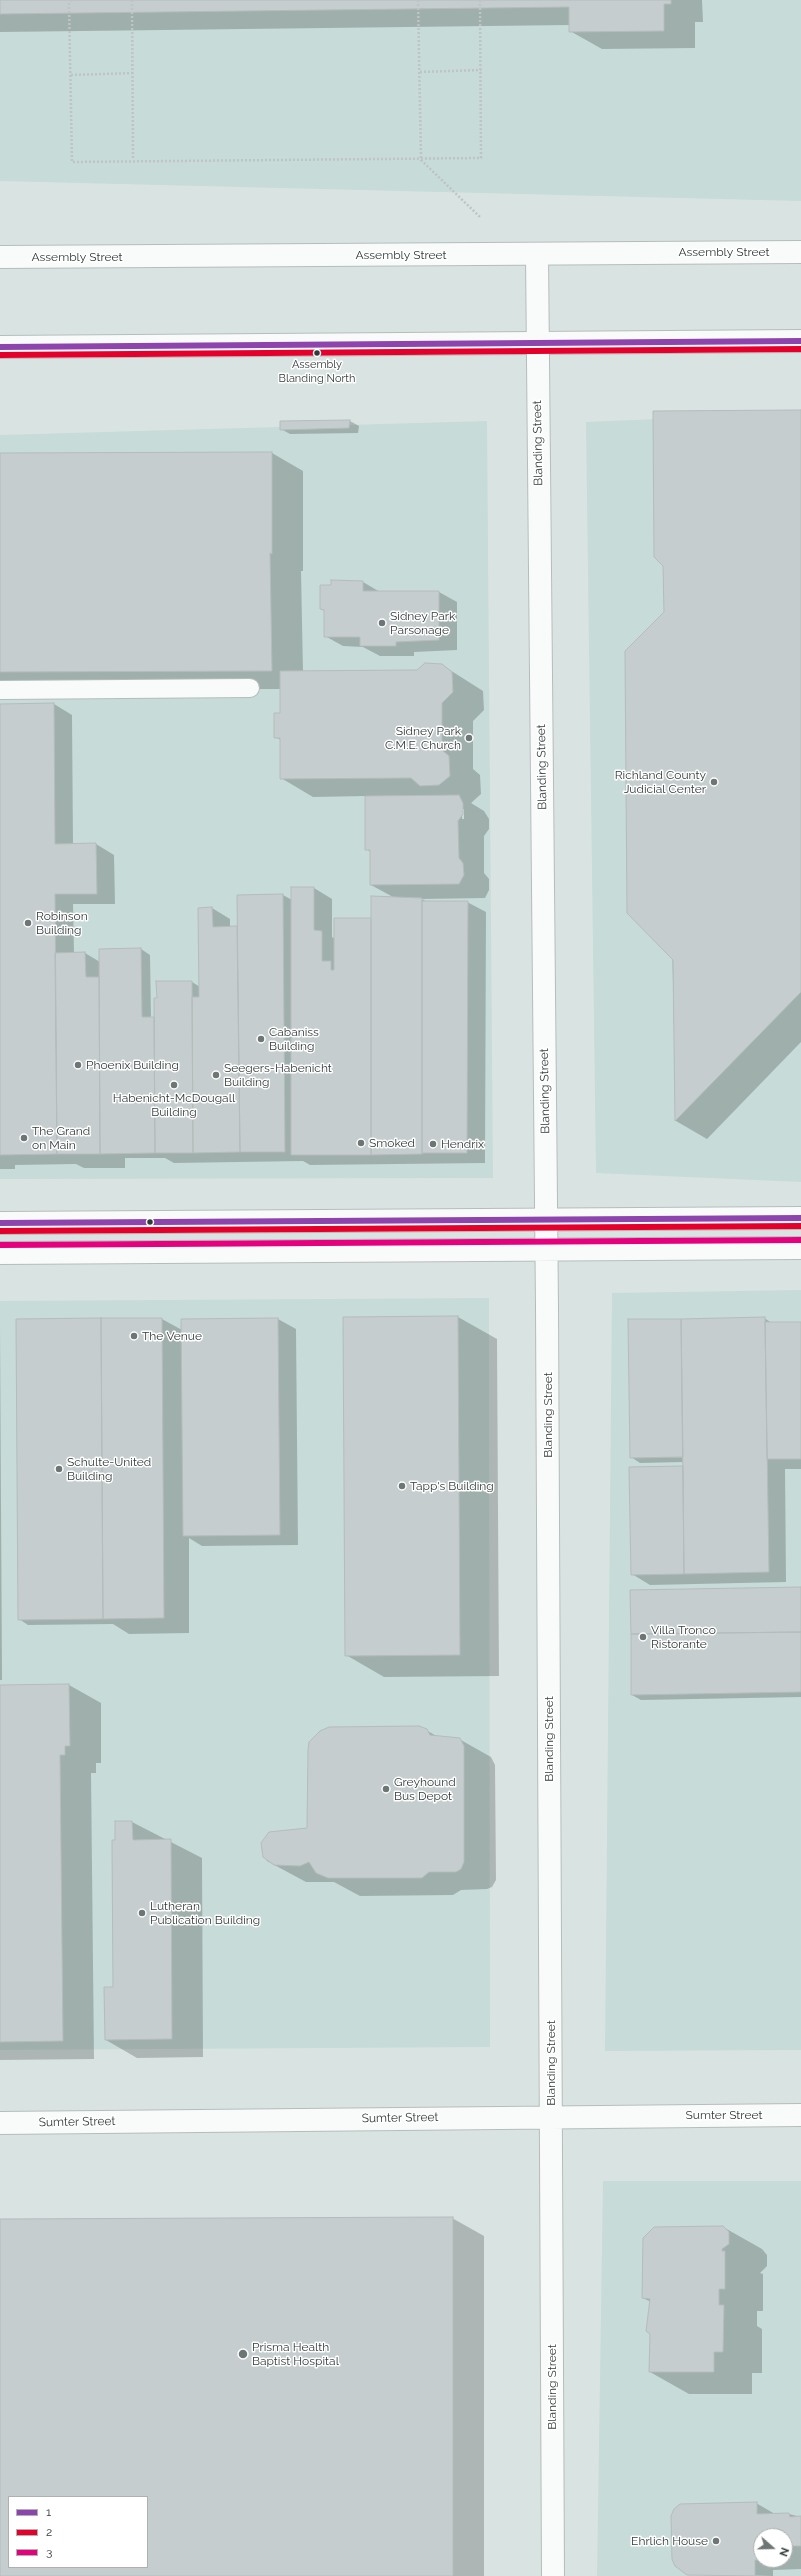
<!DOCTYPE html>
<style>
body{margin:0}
#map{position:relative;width:801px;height:2576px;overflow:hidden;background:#d9e4e2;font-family:Raleway,sans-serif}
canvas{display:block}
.legend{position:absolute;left:8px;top:2496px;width:140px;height:72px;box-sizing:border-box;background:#fff;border:1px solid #adb1b0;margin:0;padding:5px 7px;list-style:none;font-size:12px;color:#333b3a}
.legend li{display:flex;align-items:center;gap:8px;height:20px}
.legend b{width:20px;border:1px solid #adb1b0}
.north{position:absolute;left:753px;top:2528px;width:40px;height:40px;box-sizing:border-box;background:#fff;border:1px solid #adb1b0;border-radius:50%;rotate:110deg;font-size:11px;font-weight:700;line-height:16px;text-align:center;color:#333b3a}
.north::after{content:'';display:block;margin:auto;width:14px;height:18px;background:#6d7675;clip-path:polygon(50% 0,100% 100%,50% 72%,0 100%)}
</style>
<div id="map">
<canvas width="801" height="2576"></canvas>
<ul class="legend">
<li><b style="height:5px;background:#8e44ad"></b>1</li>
<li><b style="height:5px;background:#e4002b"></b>2</li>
<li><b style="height:5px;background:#e5007d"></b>3</li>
</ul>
<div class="north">N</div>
</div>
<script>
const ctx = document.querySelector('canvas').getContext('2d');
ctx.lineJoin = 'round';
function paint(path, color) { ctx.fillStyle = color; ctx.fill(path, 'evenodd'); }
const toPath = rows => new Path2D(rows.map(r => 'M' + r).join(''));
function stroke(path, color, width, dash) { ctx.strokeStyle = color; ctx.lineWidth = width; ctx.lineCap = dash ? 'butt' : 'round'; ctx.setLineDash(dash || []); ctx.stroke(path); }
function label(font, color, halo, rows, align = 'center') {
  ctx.font = font + ' Raleway,sans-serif'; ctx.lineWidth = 3; ctx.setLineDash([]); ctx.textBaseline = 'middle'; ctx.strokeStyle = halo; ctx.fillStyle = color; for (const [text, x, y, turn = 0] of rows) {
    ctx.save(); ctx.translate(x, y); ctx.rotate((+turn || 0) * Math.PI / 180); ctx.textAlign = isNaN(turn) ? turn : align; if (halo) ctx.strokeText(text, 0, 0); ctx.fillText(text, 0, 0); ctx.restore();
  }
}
const built = toPath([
 [0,0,801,0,801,201,0,181],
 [801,413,801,1182,596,1173,586,422],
 [487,421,493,1178,0,1179,0,435],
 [801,1290,801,2050,605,2051,612,1293],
 [489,1298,490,2047,0,2050,0,1301],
 [603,2181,801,2181,801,2576,597,2576],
 [761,2536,785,2536,785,2560,761,2560]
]);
const shadow = toPath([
 [0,0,702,0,703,22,695,22,695,48,602,49,570,31,570,25,0,32],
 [801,411,801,1042,707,1139,676,1121,665,613],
 [350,421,359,426,358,433,290,434,281,429],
 [272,453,303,471,303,571,301,571,303,672,418,671,442,665,483,691,484,710,473,721,473,769,480,775,481,794,471,803,484,811,489,819,489,829,484,836,484,873,489,879,489,890,485,898,422,899,427,902,467,902,486,912,485,1163,310,1165,303,1161,174,1163,165,1158,125,1158,125,1168,84,1168,76,1164,15,1165,15,1169,0,1169,0,705,54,704,72,715,73,845,96,844,114,855,115,904,73,904,74,954,85,953,100,962,141,949,150,955,151,1018,155,1018,192,982,200,987,199,908,212,908,230,919,230,927,238,927,283,895,292,900,314,888,332,899,332,937,335,939,372,919,393,897,371,885,371,852,366,849,366,796,313,797,281,778,281,740,275,737,281,714,281,689,0,690,0,454],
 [462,809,464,809,464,819,462,819],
 [363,582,380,592,439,592,457,602,457,650,414,652,414,656,380,656,363,647,343,646,325,636,325,611,321,609,332,586],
 [458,1317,497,1339,499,1676,384,1677,346,1655,344,1318],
 [764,1318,772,1323,801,1323,801,1469,785,1469,786,1582,650,1585,632,1574,684,1467,684,1462,640,1463,631,1457],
 [162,1319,182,1330,278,1319,296,1329,298,1545,202,1546,189,1538,189,1633,129,1634,113,1624,28,1625,19,1619,17,1320],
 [0,1327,2,1680,0,1680],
 [801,1588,801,1697,641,1700,632,1695],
 [69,1685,101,1703,101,1763,96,1763,96,1773,91,1773,94,2059,0,2060,0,1686],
 [426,1730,438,1737,459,1739,491,1757,495,1765,496,1880,492,1887,487,1889,461,1890,453,1895,360,1896,334,1882,306,1882,267,1861,262,1852,262,1843,308,1829],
 [132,1822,202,1858,203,2057,137,2058,106,2040,114,1988,116,1841],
 [452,2218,484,2236,484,2576,0,2576,0,2220],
 [9,2497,147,2497,147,2567,9,2567],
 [723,2227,762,2249,767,2255,767,2266,760,2273,763,2274,763,2311,757,2311,757,2326,762,2329,762,2373,752,2373,752,2394,689,2394,650,2372,651,2302,643,2298],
 [756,2503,775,2514,789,2514,801,2517,801,2569,773,2570,773,2576,688,2574],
 [761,2536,785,2536,785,2560,761,2560]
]);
const building = toPath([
 [0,0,671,0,671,4,664,4,664,31,569,32,569,7,0,14,0,0],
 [801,410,801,992,675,1121,673,960,627,913,625,651,664,612,663,566,654,557,653,411,801,410],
 [350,420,349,428,280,430,280,421,350,420],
 [272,452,272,554,270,553,272,671,0,672,0,453,272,452],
 [331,580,363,581,363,591,439,591,439,640,396,642,396,646,360,646,360,637,324,637,324,610,320,609,320,585,331,585,331,580],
 [425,663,442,664,452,672,453,692,442,703,442,750,449,756,450,776,439,785,420,786,411,778,280,779,280,738,274,738,274,713,280,713,280,671,417,670,425,663],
 [54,703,55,844,96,843,97,894,55,894,57,1154,0,1155,0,704,54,703],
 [459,795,463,803,463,814,458,821,459,858,463,863,464,875,459,884,370,885,370,850,365,850,365,796,459,795],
 [291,887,314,887,314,930,322,931,322,961,331,961,331,970,334,970,334,918,371,918,371,1155,291,1155,291,887],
 [283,894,285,1152,240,1152,237,895,283,894],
 [371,896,422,898,422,1154,371,1155,371,896],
 [422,901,468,901,467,1153,422,1153,422,901],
 [212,907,213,927,237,926,240,1152,193,1153,192,997,199,997,198,908,212,907],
 [141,948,142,1017,154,1017,155,1153,100,1154,99,949,141,948],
 [85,952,86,977,99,977,100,1154,57,1154,55,953,85,952],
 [156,981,192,981,193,1153,155,1153,154,998,157,998,156,981],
 [458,1316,460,1655,345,1656,343,1317,458,1316],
 [765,1317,769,1572,684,1574,681,1319,765,1317],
 [101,1318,103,1619,18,1620,16,1319,101,1318],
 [101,1318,162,1318,164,1618,103,1619,101,1318],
 [278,1318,280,1535,183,1536,181,1319,278,1318],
 [628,1319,681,1319,683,1457,630,1458,628,1319],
 [765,1322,801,1322,801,1459,767,1459,765,1322],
 [683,1466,684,1574,631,1575,629,1467,683,1466],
 [801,1587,801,1632,631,1634,630,1590,801,1587],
 [801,1632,801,1692,631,1695,631,1634,801,1632],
 [69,1684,70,1746,65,1746,65,1755,60,1755,63,2041,0,2042,0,1685,69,1684],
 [419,1726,427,1729,430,1735,460,1738,464,1746,464,1862,461,1869,456,1872,429,1872,422,1878,328,1878,316,1873,309,1862,300,1866,274,1865,263,1857,261,1843,269,1832,307,1828,308,1750,309,1742,320,1731,329,1727,419,1726],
 [115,1821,132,1821,133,1840,171,1839,172,2039,105,2040,104,1987,113,1987,112,1840,115,1840,115,1821],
 [453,2217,453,2576,0,2576,0,2219,453,2217],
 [9,2497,147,2497,147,2567,9,2567,9,2497],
 [723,2226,729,2232,729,2244,722,2249,722,2251,725,2251,725,2289,719,2289,719,2305,724,2305,723,2352,714,2352,714,2372,649,2372,650,2334,646,2331,650,2299,642,2298,643,2238,654,2227,723,2226],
 [757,2502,757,2514,789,2513,790,2517,801,2516,801,2546,788,2546,789,2559,785,2559,785,2536,761,2536,762,2560,755,2560,755,2576,687,2575,675,2566,672,2559,671,2516,674,2509,680,2504,757,2502]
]);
const path = toPath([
 [72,0,69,4,72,162,481,158,480,0],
 [132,0,133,160],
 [418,0,421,160,480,217],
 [420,72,481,70],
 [71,75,133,73]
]);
const lane = toPath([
 [0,690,250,688]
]);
const secondary = toPath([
 [537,254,547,1307,553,2576],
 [0,1223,801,1218],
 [0,1253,801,1248],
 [0,2123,801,2115]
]);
const primary = toPath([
 [0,257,801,252],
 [0,347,801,341]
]);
const bus1 = toPath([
 [0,347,801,341],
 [0,1223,801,1218]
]);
const bus2 = toPath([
 [0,355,801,349],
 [0,1231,801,1226]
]);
const bus3 = toPath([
 [0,1245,801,1240]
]);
const markers = [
 [317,353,3.5,"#333b3a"],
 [382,623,4,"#6d7675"],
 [469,738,4,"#6d7675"],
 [714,782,4,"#6d7675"],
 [28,923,4,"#6d7675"],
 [261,1039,4,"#6d7675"],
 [78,1065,4,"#6d7675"],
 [216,1075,4,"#6d7675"],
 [174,1085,4,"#6d7675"],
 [24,1138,4,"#6d7675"],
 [361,1143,4,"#6d7675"],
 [433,1144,4,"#6d7675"],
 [150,1222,3.5,"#333b3a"],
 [134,1336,4,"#6d7675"],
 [59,1469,4,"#6d7675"],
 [402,1486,4,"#6d7675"],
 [643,1637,4,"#6d7675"],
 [386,1789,4,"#6d7675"],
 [142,1913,4,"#6d7675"],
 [243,2354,5,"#6d7675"],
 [716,2541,4,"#6d7675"]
];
const busNames = [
 ["Assembly",317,365],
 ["Blanding North",317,379]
];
const streetNames = [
 ["Assembly Street",724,252],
 ["Assembly Street",401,255],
 ["Assembly Street",77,257],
 ["Blanding Street",538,443,-91],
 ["Blanding Street",542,767,-91],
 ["Blanding Street",545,1091,-91],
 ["Blanding Street",548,1415,-90],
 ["Blanding Street",549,1739,-90],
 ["Blanding Street",551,2063,-90],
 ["Sumter Street",724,2115],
 ["Sumter Street",400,2118,-1],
 ["Sumter Street",77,2122,-1],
 ["Blanding Street",552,2387,-90]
];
const poiNames = [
 ["Sidney Park",390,616],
 ["Parsonage",390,630],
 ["Sidney Park",461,731,"right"],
 ["C.M.E. Church",461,745,"right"],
 ["Richland County",706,775,"right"],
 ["Judicial Center",706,789,"right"],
 ["Robinson",36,916],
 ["Building",36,930],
 ["Cabaniss",269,1032],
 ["Building",269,1046],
 ["Phoenix Building",86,1065],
 ["Seegers-Habenicht",224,1068],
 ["Building",224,1082],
 ["Habenicht-McDougall",174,1098,"center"],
 ["Building",174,1112,"center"],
 ["The Grand",32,1131],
 ["on Main",32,1145],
 ["Smoked",369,1143],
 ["Hendrix",441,1144],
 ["The Venue",142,1336],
 ["Schulte-United",67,1462],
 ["Building",67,1476],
 ["Tapp's Building",410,1486],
 ["Villa Tronco",651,1630],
 ["Ristorante",651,1644],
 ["Greyhound",394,1782],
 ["Bus Depot",394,1796],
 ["Lutheran",150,1906],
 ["Publication Building",150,1920],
 ["Prisma Health",252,2347],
 ["Baptist Hospital",252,2361],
 ["Ehrlich House",708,2541,"right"]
];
paint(built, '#c7dbd8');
paint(shadow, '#0003');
paint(building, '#c5cdce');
stroke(building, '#b4bcbc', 1);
stroke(lane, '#b5bdbc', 20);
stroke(secondary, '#b5bdbc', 24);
stroke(primary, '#b5bdbc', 24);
stroke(path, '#bfc3c3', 2.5, [2, 2]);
stroke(lane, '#f9fbfb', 18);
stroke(secondary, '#f9fbfb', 22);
stroke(primary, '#f9fbfb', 22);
stroke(bus1, '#8e44ad', 6);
stroke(bus2, '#e4002b', 6);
stroke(bus3, '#e5007d', 6);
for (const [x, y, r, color] of markers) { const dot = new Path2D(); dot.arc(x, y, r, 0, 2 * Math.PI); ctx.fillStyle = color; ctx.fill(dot); stroke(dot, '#fff', 1.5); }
label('11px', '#333b3a', '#fff', busNames);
label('12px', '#333b3a', '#fff', streetNames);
label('12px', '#333b3a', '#fff', poiNames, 'left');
</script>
